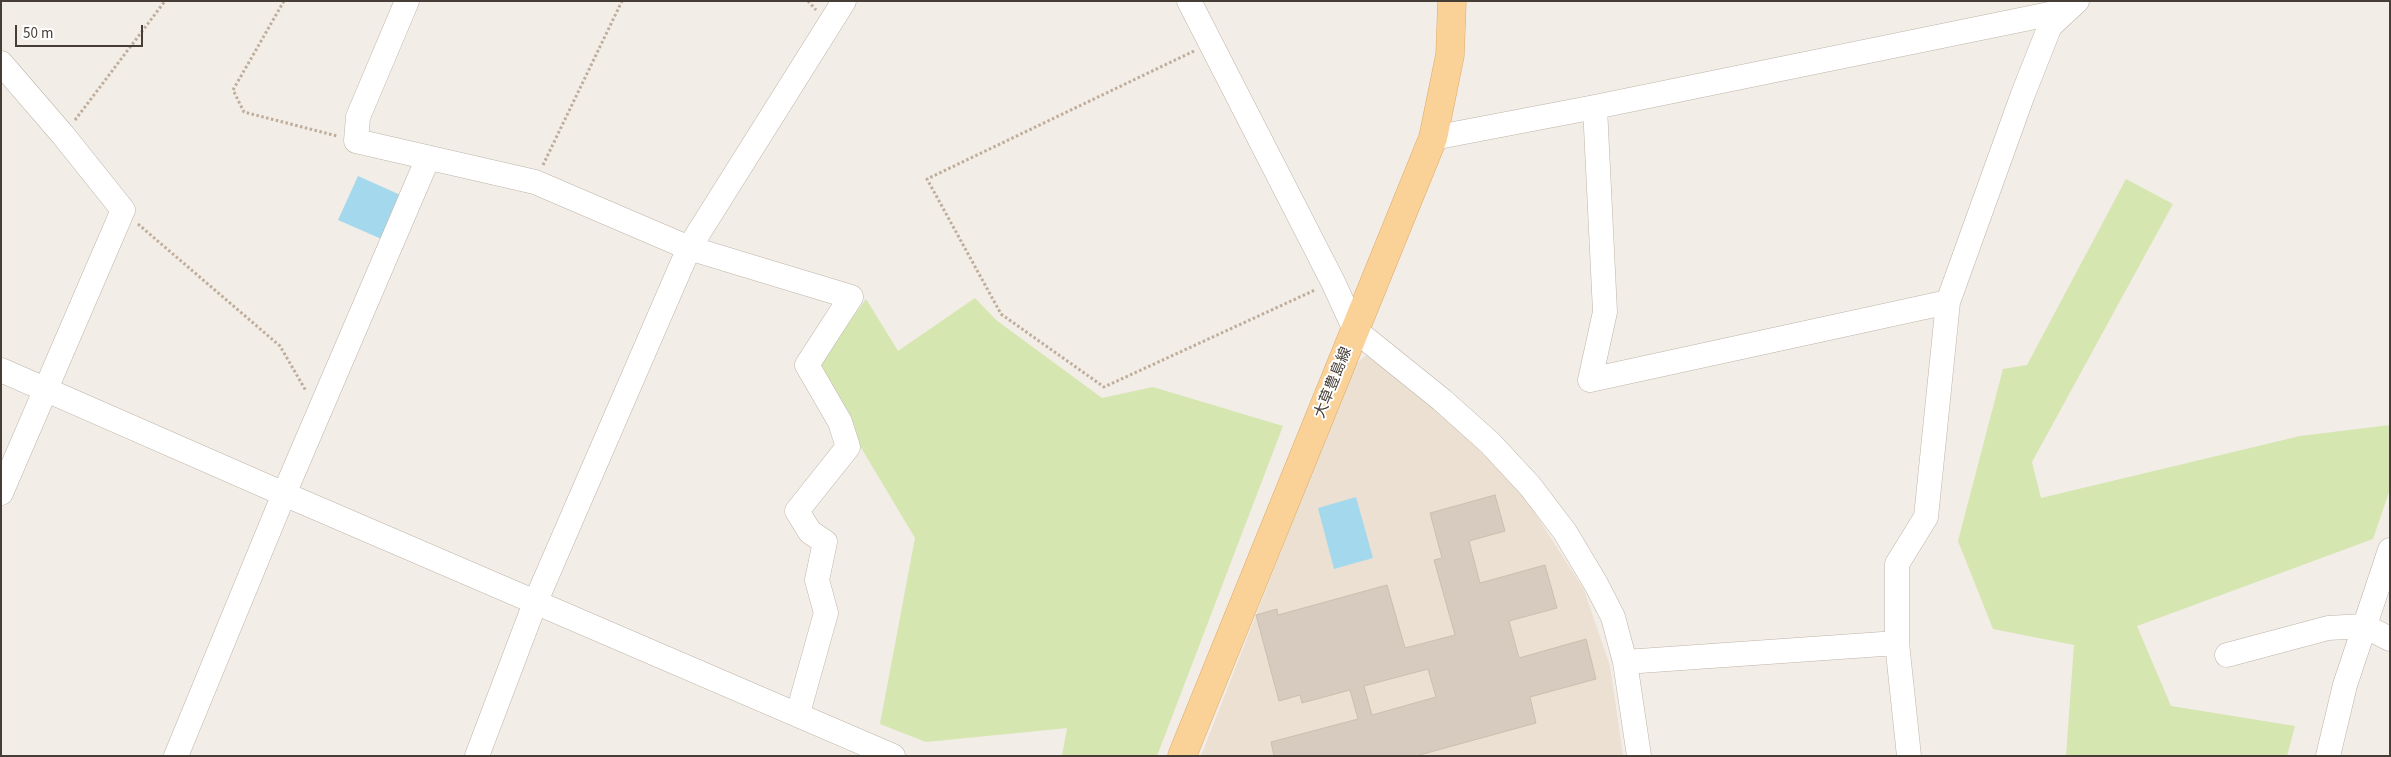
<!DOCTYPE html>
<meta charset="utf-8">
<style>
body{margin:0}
#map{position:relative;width:2391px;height:757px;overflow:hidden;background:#f2ede6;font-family:"Source Sans 3",sans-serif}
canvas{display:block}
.frame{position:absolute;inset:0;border:2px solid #453d36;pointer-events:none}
.scale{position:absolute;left:15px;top:25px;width:128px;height:22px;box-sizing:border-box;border:2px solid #453d36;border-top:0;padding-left:6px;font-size:15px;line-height:18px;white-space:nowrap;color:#453d36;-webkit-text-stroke:4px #fff;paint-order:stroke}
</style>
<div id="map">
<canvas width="2391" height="757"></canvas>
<div class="frame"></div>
<div class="scale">50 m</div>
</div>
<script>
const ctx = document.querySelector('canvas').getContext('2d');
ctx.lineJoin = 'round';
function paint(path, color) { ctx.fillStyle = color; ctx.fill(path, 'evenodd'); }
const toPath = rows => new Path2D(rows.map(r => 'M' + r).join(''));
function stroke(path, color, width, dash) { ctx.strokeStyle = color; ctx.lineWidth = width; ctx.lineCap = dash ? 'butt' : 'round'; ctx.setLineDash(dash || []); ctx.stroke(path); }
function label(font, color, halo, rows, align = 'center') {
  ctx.font = font + ' "Source Sans 3","Noto Sans JP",sans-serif'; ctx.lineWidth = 4; ctx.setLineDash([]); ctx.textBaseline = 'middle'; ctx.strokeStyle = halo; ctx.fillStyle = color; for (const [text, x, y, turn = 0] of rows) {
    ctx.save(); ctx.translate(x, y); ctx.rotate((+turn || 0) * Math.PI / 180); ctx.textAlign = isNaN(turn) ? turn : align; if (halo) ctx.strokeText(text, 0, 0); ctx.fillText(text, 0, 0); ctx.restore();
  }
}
const education = toPath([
 [1366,355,1441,411,1524,496,1584,590,1610,666,1623,756,1201,756,1353,367]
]);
const green = toPath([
 [2126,179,2173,204,2032,462,2041,498,2300,436,2390,425,2390,489,2373,539,2137,626,2171,706,2295,726,2287,756,2066,756,2074,645,1993,629,1958,541,2003,369,2027,365],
 [975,298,996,320,1102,398,1153,387,1283,426,1157,756,1062,756,1067,728,926,742,880,724,915,538,860,446,820,362,866,299,898,351]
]);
const water = toPath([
 [358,176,405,197,386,241,338,220],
 [1356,497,1373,558,1334,569,1318,508]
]);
const building = toPath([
 [1495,495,1505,531,1469,541,1480,583,1545,565,1557,608,1509,621,1519,658,1586,639,1596,679,1530,697,1536,723,1416,756,1274,756,1271,742,1358,719,1350,690,1302,703,1300,695,1279,701,1256,615,1277,609,1278,615,1387,585,1405,648,1455,635,1434,560,1442,558,1430,513,1495,495],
 [1428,669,1436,697,1372,715,1364,686,1428,669]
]);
const path = toPath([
 [284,1,233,90,244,112,337,136],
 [808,1,816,10],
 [1194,51,927,179,1001,314,1104,387,1315,290],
 [75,120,165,1],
 [543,165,622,1],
 [138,224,280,346,306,391]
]);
const minor = toPath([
 [407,1,358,117,356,141,535,182,689,248,851,297,807,365,840,422,848,447,797,511,810,532,825,542,817,580,826,613,798,713],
 [1189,1,1333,282,1355,330,1442,400,1490,443,1530,486,1565,532,1596,584,1613,617,1625,662,1639,756],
 [1,63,63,135,123,210,1,493],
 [1595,107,1605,312,1590,380,1948,302],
 [1433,138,1595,107,2064,11],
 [1,370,284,494,893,756],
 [2227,655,2328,628,2364,626,2390,639],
 [1625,662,1897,643],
 [176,756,284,494,428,158],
 [477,756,535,603,689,248,844,1],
 [1909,756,1897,643,1897,564,1926,517,1948,302,2023,94,2050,26,2077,1],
 [2328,756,2345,685,2390,550]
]);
const major = toPath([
 [1182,756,1433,138,1450,55,1452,1]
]);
const streetNames = [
 ["大草豊島線",1334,383,-68]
];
paint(education, '#ebe0d1');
paint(green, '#d5e6b0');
paint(water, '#a4d9ed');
paint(building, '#d7cabf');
stroke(building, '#cebeb0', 1);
stroke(minor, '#beb4a9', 25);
stroke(major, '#dfab68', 29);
stroke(path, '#bfad9b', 3, [2.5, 2.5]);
stroke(minor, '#fff', 24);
stroke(major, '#fad197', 28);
label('15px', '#453d36', '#fff', streetNames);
</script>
